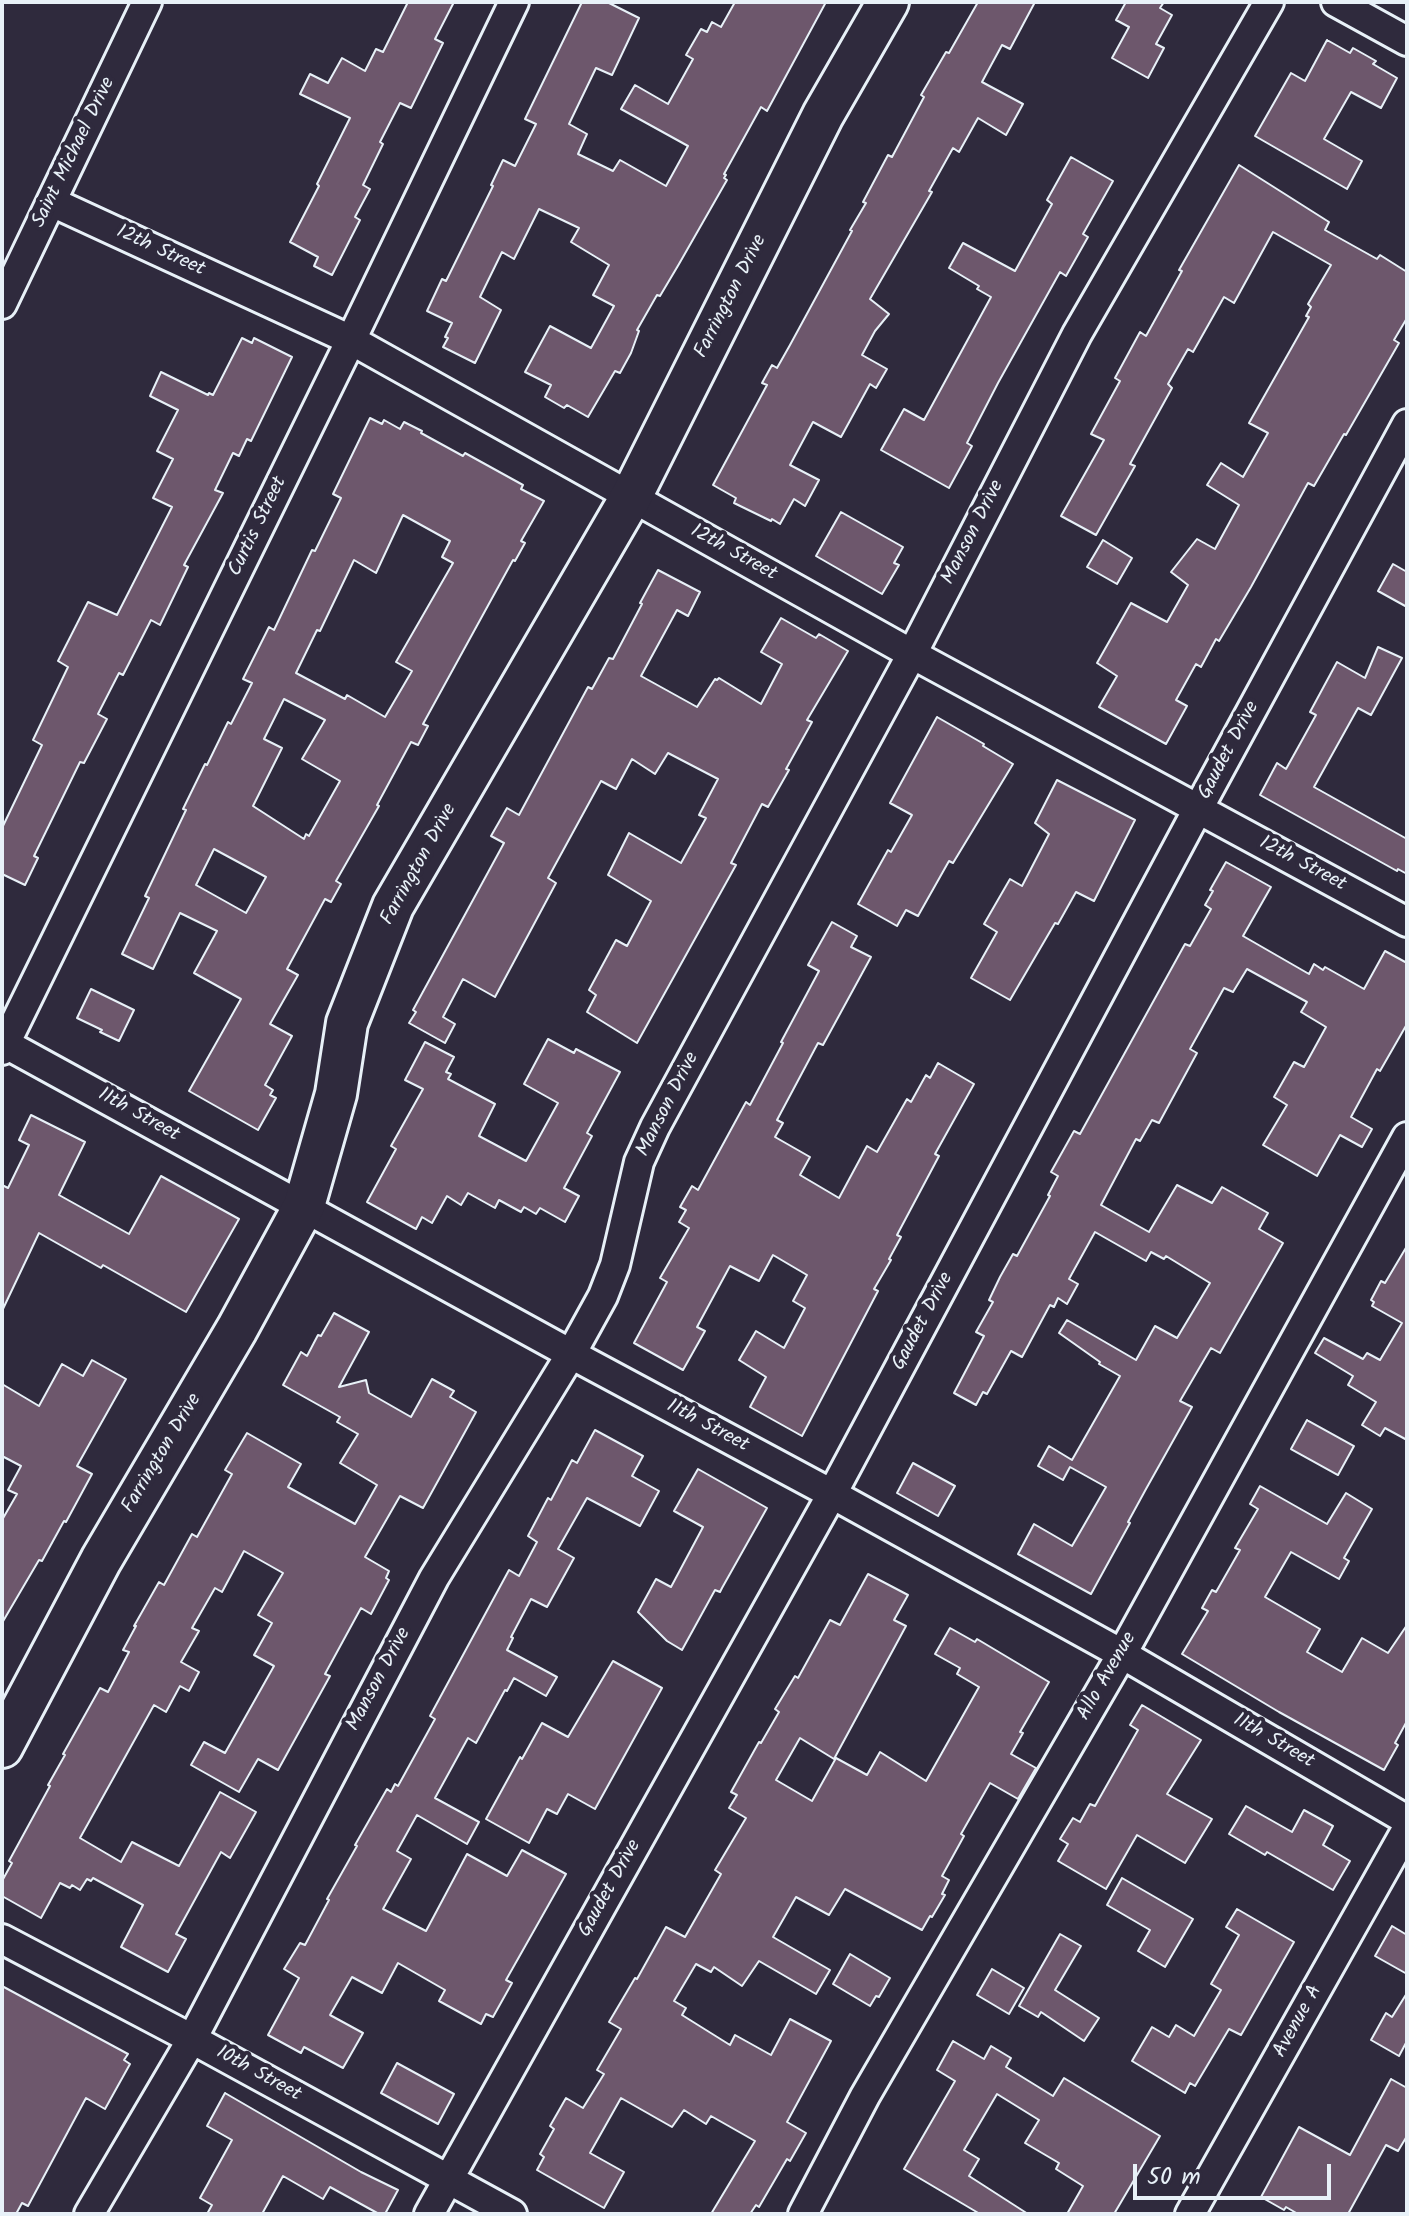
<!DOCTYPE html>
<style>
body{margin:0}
#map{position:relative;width:1409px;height:2216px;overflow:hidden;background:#2f2a3d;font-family:Kalam,sans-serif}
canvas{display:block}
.frame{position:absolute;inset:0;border:4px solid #e8f1f8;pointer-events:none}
.scale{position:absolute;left:1133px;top:2164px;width:198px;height:36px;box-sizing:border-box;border:4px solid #e8f1f8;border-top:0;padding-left:10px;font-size:24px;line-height:28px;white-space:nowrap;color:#e8f1f8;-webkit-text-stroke:6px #2f2a3d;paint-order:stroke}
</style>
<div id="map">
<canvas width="1409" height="2216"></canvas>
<div class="frame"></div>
<div class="scale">50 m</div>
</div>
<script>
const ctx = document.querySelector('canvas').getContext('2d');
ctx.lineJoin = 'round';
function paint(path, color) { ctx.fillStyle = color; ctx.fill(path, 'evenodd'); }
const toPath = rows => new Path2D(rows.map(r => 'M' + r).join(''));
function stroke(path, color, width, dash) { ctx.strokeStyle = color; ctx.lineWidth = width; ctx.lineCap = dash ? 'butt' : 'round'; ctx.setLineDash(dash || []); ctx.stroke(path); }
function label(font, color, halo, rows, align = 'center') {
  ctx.font = font + ' Kalam,sans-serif'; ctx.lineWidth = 8; ctx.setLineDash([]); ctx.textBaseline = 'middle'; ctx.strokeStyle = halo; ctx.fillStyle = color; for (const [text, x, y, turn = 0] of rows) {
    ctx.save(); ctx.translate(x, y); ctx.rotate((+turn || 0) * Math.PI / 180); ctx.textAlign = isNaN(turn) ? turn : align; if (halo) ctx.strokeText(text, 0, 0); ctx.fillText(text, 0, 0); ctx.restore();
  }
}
const building = toPath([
 [408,2,454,2,435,39,443,43,411,108,400,103,380,142,383,144,363,185,370,189,355,217,360,220,332,275,314,266,318,257,290,242,319,186,317,184,350,118,300,94,310,74,328,83,342,58,365,71,376,49,383,52,408,2],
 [582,2,607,2,639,18,612,75,596,68,569,124,587,134,578,154,613,171,620,160,666,186,688,146,621,109,635,85,668,104,693,59,686,55,701,29,707,32,712,22,721,27,735,2,826,2,767,111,761,107,724,174,726,175,724,178,727,180,679,264,660,296,657,295,637,330,639,331,631,353,620,373,615,371,588,417,567,405,564,408,545,397,551,385,525,372,550,326,591,348,614,306,593,295,609,265,571,242,579,228,539,209,514,259,502,252,480,297,501,310,475,363,443,347,448,338,445,337,452,323,427,311,442,279,446,281,493,186,491,185,503,160,515,166,536,124,525,119,582,2],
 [978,2,1035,2,1010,49,1002,45,982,82,1023,104,1006,135,978,118,959,152,953,148,929,191,932,192,870,299,889,314,875,331,862,355,887,369,876,388,870,384,841,437,813,422,790,465,819,480,805,506,794,499,780,524,772,519,771,521,734,503,736,498,713,485,767,385,762,383,772,365,777,368,790,345,852,231,850,230,866,203,863,202,888,155,892,157,924,97,921,95,946,52,949,53,978,2],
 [1126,2,1164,2,1160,8,1172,15,1156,44,1164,48,1148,78,1112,58,1129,27,1116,20,1126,2],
 [1327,40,1350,53,1353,48,1376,61,1373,64,1397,78,1381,108,1351,92,1324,139,1362,161,1347,189,1255,136,1291,73,1305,81,1327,40],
 [1071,157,1113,181,1083,234,1088,237,1066,276,1060,272,998,383,967,443,972,446,949,488,881,450,904,409,924,420,991,297,977,289,979,286,949,268,963,243,1015,271,1052,204,1047,200,1071,157],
 [1239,165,1329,222,1325,230,1377,259,1380,255,1407,272,1407,318,1394,340,1399,343,1346,435,1344,434,1314,486,1308,483,1251,587,1219,641,1216,639,1201,667,1196,664,1176,700,1187,706,1166,744,1099,707,1117,676,1097,663,1131,603,1167,622,1188,585,1171,572,1197,539,1215,549,1239,505,1207,485,1221,463,1243,477,1268,433,1249,423,1309,317,1306,316,1311,307,1308,304,1331,265,1273,232,1234,303,1224,297,1193,352,1188,349,1168,384,1172,388,1130,464,1135,466,1096,535,1061,516,1104,440,1091,434,1120,381,1115,378,1140,332,1146,336,1182,271,1179,270,1239,165],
 [242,338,252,343,254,338,292,357,251,441,247,439,239,456,233,453,215,490,223,493,184,565,188,567,160,625,151,620,123,675,119,673,98,714,107,719,84,763,80,762,34,856,38,858,25,885,2,874,2,828,42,745,33,740,68,667,58,661,88,602,117,615,172,507,153,498,173,459,157,451,178,410,150,396,161,372,208,395,209,393,213,395,242,338],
 [370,418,382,424,384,420,400,429,404,422,422,431,421,433,463,456,465,453,523,485,521,489,544,501,521,541,525,543,515,561,513,560,423,724,428,726,418,745,411,742,377,805,379,806,336,881,341,884,331,902,325,899,287,969,298,975,270,1024,292,1036,265,1085,273,1090,270,1095,276,1098,258,1130,189,1091,241,999,194,973,217,931,180,913,153,969,122,954,149,898,145,896,186,810,183,809,205,764,207,765,228,722,231,724,252,683,243,679,269,627,274,630,312,550,315,551,341,498,333,494,370,418],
 [403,515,450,541,442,557,453,563,396,662,412,671,385,717,347,695,345,699,296,673,317,630,320,631,354,560,376,573,403,515],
 [284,699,325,720,302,759,340,781,309,836,306,834,304,839,253,806,282,748,264,739,284,699],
 [214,849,266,877,246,913,196,885,214,849],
 [841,512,903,547,894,563,899,565,882,594,816,556,841,512],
 [1103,540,1132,558,1117,584,1087,567,1103,540],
 [1393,564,1407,572,1407,607,1378,591,1393,564],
 [658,570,700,592,688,616,677,610,641,676,697,707,715,679,717,680,719,678,761,704,782,664,761,652,781,618,816,638,819,634,848,651,807,720,812,722,786,769,789,770,768,807,762,804,731,863,736,865,637,1043,587,1012,596,995,589,990,616,940,627,946,651,901,608,875,629,833,681,863,706,818,699,815,718,779,668,753,655,774,632,759,616,789,601,781,548,878,556,883,495,997,463,979,443,1017,455,1024,445,1043,409,1023,416,1012,413,1010,504,843,491,836,507,808,519,815,588,687,592,689,609,658,613,659,642,604,640,603,658,570],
 [1378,647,1402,658,1371,715,1358,708,1314,787,1407,839,1407,874,1398,869,1397,871,1260,795,1277,763,1286,769,1316,715,1310,712,1337,662,1365,678,1378,647],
 [937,717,984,744,983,746,1013,764,953,863,949,861,918,916,906,910,897,926,858,904,888,850,891,852,912,815,890,803,937,717],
 [1057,780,1135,820,1094,901,1076,892,1058,924,1055,923,1010,1000,971,978,997,932,984,924,1010,879,1022,886,1049,834,1035,823,1057,780],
 [1226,862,1271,887,1243,936,1309,974,1314,964,1323,970,1325,967,1364,989,1385,951,1407,963,1407,1024,1380,1071,1377,1069,1351,1117,1372,1129,1362,1147,1340,1135,1317,1176,1263,1145,1287,1105,1274,1097,1294,1062,1304,1067,1326,1027,1301,1012,1307,1002,1247,969,1233,992,1224,988,1190,1049,1197,1053,1159,1123,1152,1120,1140,1141,1136,1139,1101,1205,1149,1232,1177,1185,1212,1203,1222,1187,1268,1213,1259,1229,1283,1243,1220,1353,1211,1348,1180,1401,1192,1407,1146,1489,1128,1522,1130,1523,1091,1594,1018,1554,1034,1524,1072,1546,1106,1487,1070,1467,1063,1480,1038,1466,1049,1446,1072,1460,1120,1376,1099,1364,1100,1362,1059,1333,1067,1320,1136,1360,1155,1326,1177,1338,1210,1283,1166,1256,1164,1259,1151,1252,1146,1261,1095,1232,1069,1279,1078,1284,1067,1304,1058,1298,1054,1307,1050,1305,1022,1357,1011,1351,987,1394,983,1392,976,1405,954,1393,984,1336,976,1332,993,1302,989,1300,1000,1277,1013,1254,1017,1256,1050,1196,1048,1195,1058,1176,1051,1172,1074,1131,1080,1134,1185,944,1190,946,1211,909,1205,905,1213,891,1210,890,1226,862],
 [832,922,857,936,851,947,871,957,823,1045,818,1043,777,1120,783,1123,775,1137,810,1157,800,1175,839,1198,867,1146,877,1152,907,1099,911,1102,926,1075,930,1078,938,1063,974,1084,935,1154,939,1156,897,1235,901,1237,889,1259,891,1260,874,1289,878,1291,802,1436,750,1407,766,1377,739,1360,756,1331,784,1348,805,1308,793,1301,807,1275,773,1255,759,1281,730,1266,697,1327,705,1331,683,1370,634,1343,667,1282,660,1278,689,1228,679,1222,686,1210,680,1207,692,1186,698,1190,746,1102,750,1105,783,1043,781,1042,819,971,808,965,832,922],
 [91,989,134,1010,119,1041,100,1032,102,1030,77,1018,91,989],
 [548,1039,574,1053,576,1049,620,1072,587,1133,592,1136,564,1188,579,1196,565,1222,540,1208,536,1214,524,1207,521,1212,499,1200,495,1208,468,1193,461,1205,447,1196,432,1223,422,1217,416,1229,367,1202,396,1149,391,1146,423,1089,405,1080,425,1042,454,1057,446,1072,451,1074,448,1079,495,1104,479,1136,526,1161,558,1103,524,1084,548,1039],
 [31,1115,85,1142,59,1195,129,1234,161,1176,239,1219,186,1312,103,1265,101,1268,39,1233,2,1311,2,1185,8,1188,29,1145,19,1140,31,1115],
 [1407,1246,1407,1440,1385,1428,1380,1436,1362,1425,1376,1402,1348,1385,1353,1376,1315,1353,1324,1338,1363,1359,1367,1353,1380,1360,1402,1323,1372,1306,1374,1302,1371,1300,1381,1281,1385,1283,1407,1246],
 [334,1313,369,1332,339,1387,366,1380,369,1393,411,1417,432,1379,454,1391,450,1397,476,1412,423,1508,400,1496,365,1557,389,1571,386,1578,389,1580,371,1614,361,1608,325,1674,330,1676,278,1770,258,1759,239,1792,191,1765,204,1742,225,1753,274,1666,254,1655,272,1623,258,1615,283,1573,244,1551,222,1592,215,1588,192,1628,199,1631,181,1662,199,1672,189,1691,180,1686,166,1712,154,1705,80,1838,121,1862,132,1842,179,1866,220,1792,256,1812,230,1858,221,1852,176,1934,186,1939,168,1972,121,1947,143,1905,93,1878,91,1881,87,1879,80,1890,72,1885,70,1888,60,1883,41,1918,2,1896,2,1881,12,1863,9,1861,50,1786,48,1785,65,1755,63,1754,100,1688,108,1692,129,1652,123,1650,136,1626,134,1626,159,1582,164,1585,192,1534,197,1537,232,1474,225,1470,247,1433,301,1464,288,1487,355,1524,377,1485,340,1463,358,1434,337,1422,340,1417,283,1385,301,1352,307,1356,318,1335,321,1336,334,1313],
 [92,1360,126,1379,77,1466,92,1474,66,1522,64,1521,42,1561,39,1560,2,1623,2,1520,17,1494,8,1490,21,1466,2,1456,2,1384,39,1406,62,1364,83,1376,92,1360],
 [1307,1420,1354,1446,1338,1475,1291,1449,1307,1420],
 [595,1430,643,1456,632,1476,659,1491,640,1526,587,1498,558,1549,574,1558,547,1607,531,1599,511,1637,513,1638,507,1650,557,1677,546,1696,514,1678,507,1691,505,1690,476,1743,468,1738,435,1798,479,1822,467,1844,417,1815,397,1851,411,1859,383,1909,426,1931,467,1854,507,1876,522,1850,566,1874,506,1980,512,1983,493,2017,486,2014,481,2024,439,2001,445,1990,398,1963,382,1993,352,1977,330,2015,363,2033,343,2068,304,2047,301,2053,268,2035,299,1978,284,1969,300,1943,305,1945,329,1900,327,1899,357,1846,355,1845,387,1789,391,1792,395,1784,398,1786,435,1719,430,1716,509,1570,519,1576,537,1542,528,1536,548,1498,551,1500,572,1460,577,1463,595,1430],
 [913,1463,955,1486,938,1516,897,1493,913,1463],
 [698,1469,767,1508,722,1588,720,1592,715,1590,682,1650,667,1641,638,1612,656,1579,671,1587,703,1527,674,1511,698,1469],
 [1260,1486,1327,1524,1346,1493,1372,1509,1344,1558,1349,1561,1339,1579,1291,1552,1265,1597,1320,1629,1307,1652,1342,1672,1362,1638,1388,1653,1407,1625,1407,1721,1395,1743,1398,1745,1384,1770,1279,1712,1182,1654,1208,1611,1202,1608,1212,1590,1216,1592,1240,1550,1235,1548,1258,1509,1250,1504,1260,1486],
 [868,1574,908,1595,894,1620,906,1626,834,1759,800,1738,776,1780,812,1801,836,1758,867,1775,880,1752,926,1781,979,1687,957,1674,960,1668,935,1654,950,1628,975,1642,977,1639,1049,1682,1020,1732,1023,1733,1011,1754,1036,1768,1018,1799,990,1783,961,1834,964,1836,942,1876,949,1880,942,1894,945,1895,932,1917,930,1916,922,1930,845,1889,829,1915,796,1897,773,1937,830,1970,816,1994,759,1961,742,1986,714,1967,711,1972,696,1964,674,2001,686,2008,682,2015,730,2045,735,2035,771,2055,790,2019,831,2041,787,2122,806,2133,790,2161,787,2159,759,2207,756,2205,750,2214,711,2214,755,2141,711,2116,706,2124,684,2110,672,2127,621,2098,590,2153,624,2172,604,2208,537,2170,544,2157,540,2154,554,2129,550,2126,566,2098,583,2108,604,2074,597,2070,621,2029,609,2022,635,1978,637,1979,666,1927,685,1937,721,1874,715,1870,746,1818,729,1808,737,1795,731,1792,759,1742,761,1743,779,1712,775,1709,795,1676,798,1678,830,1620,840,1625,868,1574],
 [613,1661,662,1688,595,1809,568,1794,557,1814,547,1809,529,1843,486,1819,520,1757,522,1759,542,1723,568,1737,613,1661],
 [1142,1705,1201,1740,1167,1794,1212,1819,1185,1863,1137,1835,1106,1889,1058,1861,1068,1844,1060,1839,1073,1818,1080,1822,1090,1804,1095,1806,1138,1730,1130,1725,1142,1705],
 [1246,1806,1292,1832,1304,1810,1333,1826,1323,1845,1350,1861,1333,1890,1267,1852,1265,1855,1229,1834,1246,1806],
 [1122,1878,1193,1919,1165,1967,1138,1951,1150,1930,1107,1905,1122,1878],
 [1237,1909,1294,1942,1241,2035,1229,2029,1195,2086,1190,2083,1185,2093,1132,2061,1152,2027,1169,2037,1176,2025,1194,2036,1221,1990,1211,1984,1239,1935,1226,1927,1237,1909],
 [1392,1926,1407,1935,1407,1974,1375,1956,1392,1926],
 [1060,1934,1081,1946,1055,1990,1099,2018,1084,2041,1041,2012,1038,2017,1019,2006,1060,1934],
 [850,1954,890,1978,879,1997,876,1996,870,2006,833,1984,850,1954],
 [992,1969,1024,1988,1009,2014,977,1995,992,1969],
 [2,1986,128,2054,124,2060,130,2064,105,2109,86,2098,28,2206,22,2203,16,2214,2,2214,2,1986],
 [1407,1993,1407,2041,1399,2056,1371,2040,1386,2013,1392,2017,1407,1993],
 [953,2041,984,2059,991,2046,1011,2058,1006,2067,1053,2096,1064,2078,1160,2136,1114,2214,1067,2214,1083,2186,1056,2169,1059,2163,1025,2143,1039,2120,997,2094,964,2150,979,2159,969,2176,1028,2214,980,2214,904,2169,955,2081,937,2070,953,2041],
 [397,2063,454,2094,438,2124,381,2093,397,2063],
 [1391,2079,1407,2088,1407,2136,1398,2151,1386,2145,1348,2214,1298,2214,1286,2207,1284,2210,1261,2197,1299,2127,1350,2155,1391,2079],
 [225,2093,361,2172,398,2190,385,2214,379,2214,330,2187,323,2199,283,2176,262,2214,207,2214,212,2205,200,2198,232,2140,207,2126,225,2093]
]);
const street = toPath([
 [1336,2,1407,41],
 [52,202,351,340,912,654,1407,922],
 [2,304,147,2],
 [2,1042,571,1354,832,1494,1122,1654,1407,1820],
 [2,1050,351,340,514,2],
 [2,1939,192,2039,512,2214],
 [89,2214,192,2039,434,1578,571,1354,603,1296,615,1265,639,1162,655,1127,912,654,1077,334,1269,2],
 [429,2214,832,1494,1198,809,1407,424],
 [803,2214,865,2096,1122,1654,1407,1137],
 [1190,2214,1407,1829]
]);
const secondary = toPath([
 [2,1747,101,1560,237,1329,304,1206,336,1094,347,1023,393,906,631,497,823,115,888,2]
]);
const streetNames = [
 ["Saint Michael Drive",75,153,-64],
 ["12th Street",160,252,25],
 ["Farrington Drive",732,297,-63],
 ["Curtis Street",259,527,-64],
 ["Manson Drive",974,533,-63],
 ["12th Street",733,554,29],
 ["Gaudet Drive",1230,751,-62],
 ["Farrington Drive",420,865,-61],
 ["12th Street",1302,865,28],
 ["Manson Drive",669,1105,-63],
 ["11th Street",138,1116,29],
 ["Gaudet Drive",924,1322,-62],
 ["11th Street",707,1427,28],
 ["Farrington Drive",163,1454,-59],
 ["Allo Avenue",1108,1677,-60],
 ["Manson Drive",380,1680,-62],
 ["11th Street",1273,1742,30],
 ["Gaudet Drive",611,1889,-61],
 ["Avenue A",1299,2022,-61],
 ["10th Street",258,2075,29]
];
paint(building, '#6d576c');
stroke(building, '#e8f1f8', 2);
stroke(street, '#e8f1f8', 34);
stroke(secondary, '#e8f1f8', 46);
stroke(street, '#2f2a3d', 28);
stroke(secondary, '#2f2a3d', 40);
label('20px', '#e8f1f8', '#2f2a3d', streetNames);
</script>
